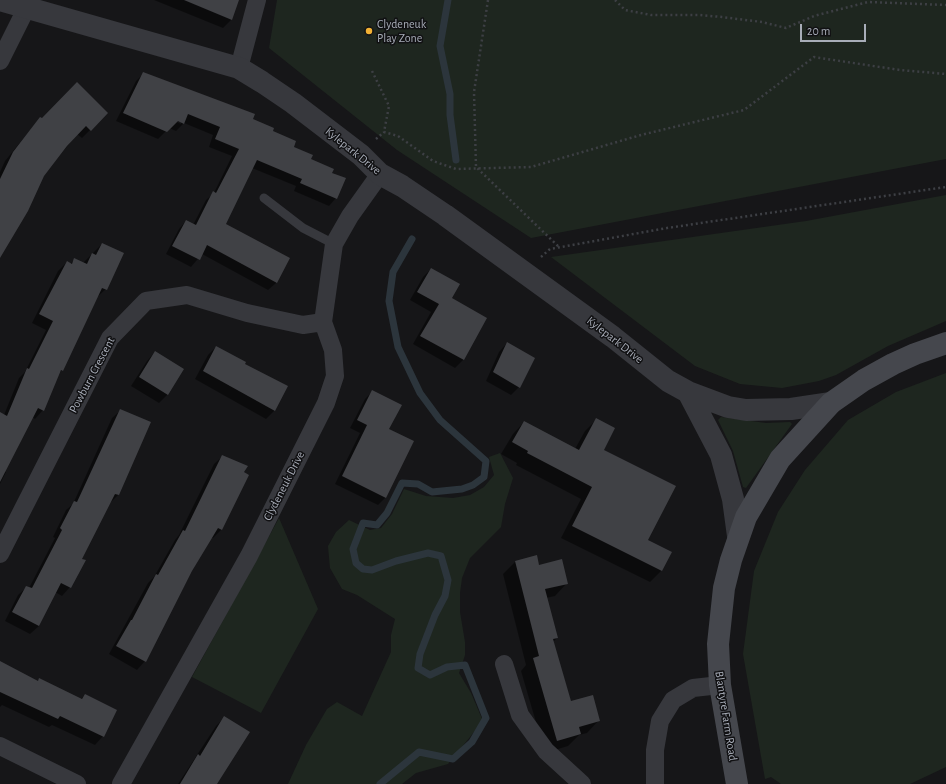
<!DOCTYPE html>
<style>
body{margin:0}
#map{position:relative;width:946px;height:784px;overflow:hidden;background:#161618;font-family:"Alegreya Sans",sans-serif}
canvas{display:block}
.scale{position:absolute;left:800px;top:24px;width:66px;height:18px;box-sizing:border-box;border:2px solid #a8adb8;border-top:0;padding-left:5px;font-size:12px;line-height:14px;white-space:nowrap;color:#a8adb8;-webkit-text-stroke:3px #111113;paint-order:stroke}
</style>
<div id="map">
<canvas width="946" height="784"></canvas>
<div class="scale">20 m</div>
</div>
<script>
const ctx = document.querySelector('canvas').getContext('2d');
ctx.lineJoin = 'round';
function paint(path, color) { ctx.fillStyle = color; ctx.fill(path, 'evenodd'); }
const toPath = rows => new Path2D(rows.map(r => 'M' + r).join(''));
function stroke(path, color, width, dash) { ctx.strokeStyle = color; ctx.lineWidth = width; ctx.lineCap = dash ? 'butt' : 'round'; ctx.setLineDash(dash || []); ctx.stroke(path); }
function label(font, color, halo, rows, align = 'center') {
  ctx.font = font + ' "Alegreya Sans",sans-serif'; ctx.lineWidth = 3; ctx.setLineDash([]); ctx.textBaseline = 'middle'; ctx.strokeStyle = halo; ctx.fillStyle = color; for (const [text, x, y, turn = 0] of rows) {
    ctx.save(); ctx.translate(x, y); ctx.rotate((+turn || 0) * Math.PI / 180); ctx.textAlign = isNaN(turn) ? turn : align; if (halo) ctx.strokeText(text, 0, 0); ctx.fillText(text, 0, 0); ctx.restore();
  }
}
const green = toPath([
 [277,0,946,0,946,159,531,238,397,150,269,48],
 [946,195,946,321,888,346,836,375,819,381,782,388,740,384,695,366,551,257,806,221],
 [946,373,946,767,910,784,781,784,771,777,765,779,743,654,754,571,778,512,805,470,848,420,896,392],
 [721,417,766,423,790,422,792,424,746,488,743,487,733,451,718,420],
 [500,453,513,478,505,504,501,527,470,558,462,578,460,593,460,612,465,642,465,655,459,673,471,693,483,721,448,764,416,773,402,784,288,784,306,745,327,709,337,702,362,716,391,652,391,635,395,619,357,595,342,589,330,568,328,546,336,532,349,520,370,530,381,528,392,514,404,489,426,496,453,498,470,495,484,487,494,475,489,457],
 [279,518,318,609,261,713,192,677]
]);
const shadow = toPath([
 [154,0,238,0,231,20,223,28],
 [143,74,251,119,331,173,336,198,329,206,294,191,296,186,252,168,225,224,289,259,276,283,268,290,202,254,191,267,166,254,179,229,186,221,193,225,206,200,214,193,232,156,209,147,213,135,184,123,176,131,169,128,158,139,116,121,136,81],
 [174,119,181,122,181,124,173,120],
 [107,113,82,138,77,134,44,175,0,256,0,172,5,161,40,118],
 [102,244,106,289,97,297,62,370,57,375,43,410,35,419,32,417,4,471,6,472,0,484,0,415,4,415,19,378,25,372,46,330,32,323,58,271,67,262,70,264,75,260,83,263],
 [431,269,451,298,486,319,463,360,455,368,413,344,431,312,410,300,423,277],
 [507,343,519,387,511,395,486,381,499,352],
 [216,347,243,364,287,386,274,411,266,419,195,379,208,355],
 [155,352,182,369,167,395,159,403,131,386,147,361],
 [373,391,388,430,386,497,378,505,335,484,360,433,350,428,365,399],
 [121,410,118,495,110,503,81,559,70,587,62,596,55,592,39,626,30,634,5,621,18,595,27,587,29,588,55,538,53,537,66,510,73,504,112,418],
 [596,420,603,450,661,571,650,582,561,538,581,499,516,465,517,463,501,454,513,434,524,422,575,449,585,431],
 [223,456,248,475,221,530,213,538,211,537,192,571,145,661,137,670,109,654,148,583,154,577,175,540,179,535,214,464],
 [536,557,539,566,567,583,555,596,546,598,557,638,553,642,571,702,599,720,587,733,579,735,568,746,545,753,521,671,526,665,503,574,515,562],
 [0,662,37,682,39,680,81,699,85,695,103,736,95,745,52,725,49,727,2,705,0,707],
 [224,718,216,784,178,784,216,726]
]);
const stream = toPath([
 [448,0,440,46,450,94,450,115,456,160],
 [380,784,419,752,453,759,472,742,486,718,465,665,447,667,430,675,418,668,420,654,435,615,445,596,448,580,441,556,428,553,396,561,372,570,363,569,356,563,353,549,363,523,377,525,387,513,402,483,418,484,432,492,462,489,473,485,484,477,486,461,440,420,420,393,398,347,389,301,393,272,412,239]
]);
const building = toPath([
 [184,0,239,0,232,20],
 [143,72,255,114,253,119,274,128,273,131,296,141,294,147,313,155,311,159,334,169,332,173,346,178,337,199,300,183,302,179,257,160,226,224,290,258,277,283,207,245,200,260,172,246,186,220,196,225,213,191,216,193,239,149,215,139,220,127,188,114,184,124,178,121,167,132,123,113],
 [77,82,108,113,91,131,86,126,67,146,44,176,28,211,0,258,0,179,13,152,40,117,42,118],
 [102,243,124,253,107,290,102,288,63,371,61,370,44,411,38,408,0,482,0,412,7,416,27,368,29,369,53,321,39,314,67,261,72,264,74,258,87,264,92,253,96,255],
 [431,268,460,284,452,298,487,318,464,360,420,336,439,304,417,292],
 [507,342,535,358,520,388,493,372],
 [216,346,246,362,245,364,288,386,275,411,203,371],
 [155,351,184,369,168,395,139,377],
 [372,390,402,405,389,429,414,441,386,498,342,476,367,425,357,420],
 [120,409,151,422,119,495,115,494,82,559,86,560,71,588,61,583,39,626,12,612,26,586,32,588,62,530,60,528,74,501,77,502],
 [596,418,615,428,604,450,676,486,648,540,672,552,662,571,572,526,592,487,527,453,528,451,512,442,524,421,579,450],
 [222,455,248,466,244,472,249,475,222,530,218,528,192,571,146,662,116,646,131,620,132,620,156,574,158,575,183,530,185,531],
 [537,555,539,565,562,559,568,584,545,589,558,638,553,639,571,701,593,695,600,721,579,727,581,734,557,741,533,658,539,656,515,561],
 [0,661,38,681,39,678,82,699,85,694,117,710,104,737,60,716,58,719,0,692],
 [224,716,250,732,217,784,180,784,198,754,200,756]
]);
const path = toPath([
 [488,0,474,92,476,167,559,247],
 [615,0,625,10,651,15,699,15,722,17,762,22,786,28,814,16,868,2,946,5],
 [372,71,389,106,384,132,398,136,433,161,456,169,531,167,641,135,744,110,814,57,900,70,946,74],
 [376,139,384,132],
 [541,257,550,249,667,228,946,187]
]);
const service = toPath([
 [264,198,303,228,334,244]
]);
const minor = toPath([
 [0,61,26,9],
 [239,68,257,0],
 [0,554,110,338,146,301,187,295,247,313,303,325,323,322],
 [504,664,520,715,546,751,582,784],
 [0,746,77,784],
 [121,784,249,556,326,403,335,376,333,350,323,322,334,244,350,216,380,174],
 [655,784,655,750,660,721,673,700,693,688,720,685]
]);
const tertiary = toPath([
 [0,0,239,68,262,82,293,103,361,155,380,174,402,186,445,215,613,337,668,381,688,392,728,407,746,410,791,409,831,403],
 [688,392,721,455,733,499,738,536]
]);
const secondary = toPath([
 [737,784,720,685,718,644,724,588,731,560,746,517,780,459,831,403,864,380,893,364,915,354,946,343]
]);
const markers = [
 [369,31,4,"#f2b134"]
];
const poiNames = [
 ["Clydeneuk",377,24],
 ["Play Zone",377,38]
];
const streetNames = [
 ["Kylepark Drive",353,151,39],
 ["Kylepark Drive",615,340,38],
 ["Powburn Crescent",92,375,-62],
 ["Clydeneuk Drive",284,486,-63],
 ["Blantyre Farm Road",726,716,81]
];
paint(green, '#1e261f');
paint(shadow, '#0007');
stroke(stream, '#2c353c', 7);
paint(building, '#404145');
stroke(path, '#3d3f44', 2.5, [2, 3]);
stroke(service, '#37383d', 9);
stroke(minor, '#37383d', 18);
stroke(tertiary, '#37383d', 22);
stroke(secondary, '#45474d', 22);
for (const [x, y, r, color] of markers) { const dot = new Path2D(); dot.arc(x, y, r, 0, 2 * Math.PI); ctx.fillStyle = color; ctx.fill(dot); stroke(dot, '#111113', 1.5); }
label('12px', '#a8adb8', '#111113', poiNames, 'left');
label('12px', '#a8adb8', '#111113', streetNames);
</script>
